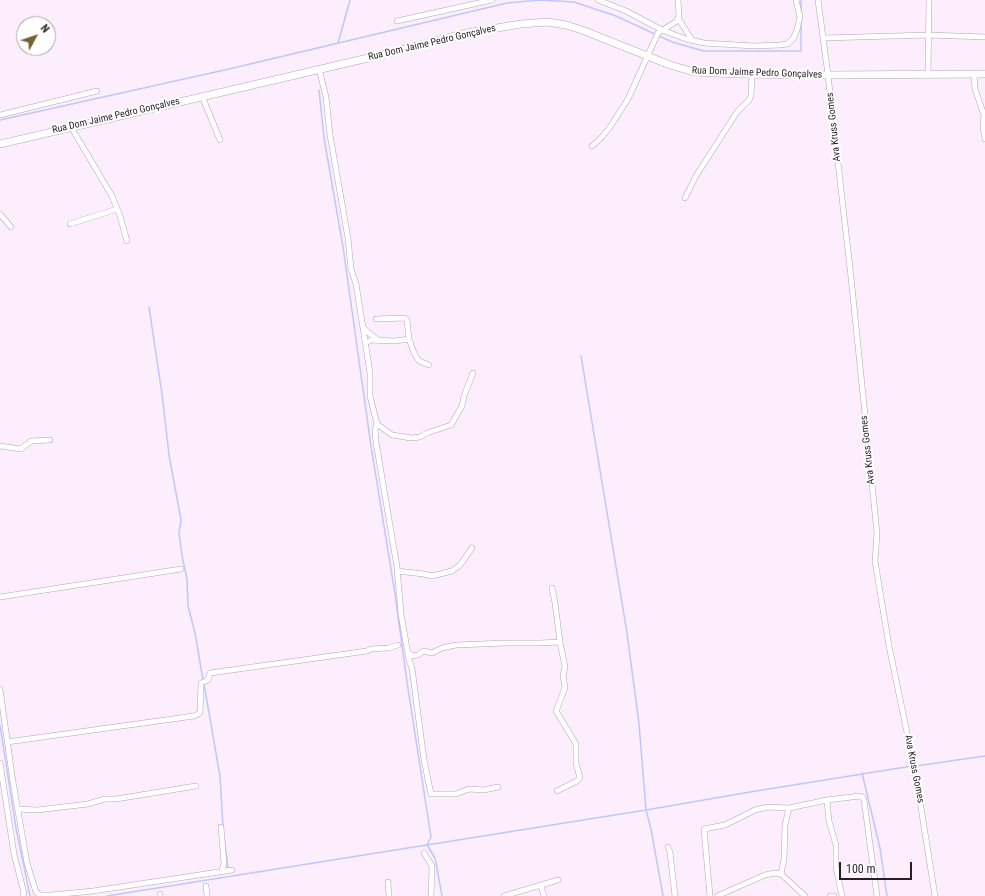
<!DOCTYPE html>
<meta charset="utf-8">
<style>
body{margin:0}
#map{position:relative;width:985px;height:896px;overflow:hidden;background:#fceefc;font-family:"Roboto Condensed",sans-serif}
canvas{display:block}
.north{position:absolute;left:16px;top:16px;width:40px;height:40px;box-sizing:border-box;background:#fff;border:1px solid #a9a5a9;border-radius:50%;rotate:50deg;font-size:11px;font-weight:700;line-height:16px;text-align:center;color:#271e27}
.north::after{content:'';display:block;margin:auto;width:14px;height:18px;background:#736431;clip-path:polygon(50% 0,100% 100%,50% 72%,0 100%)}
.scale{position:absolute;left:839px;top:862px;width:73px;height:18px;box-sizing:border-box;border:2px solid #271e27;border-top:0;padding-left:5px;font-size:12px;line-height:14px;white-space:nowrap;color:#271e27;-webkit-text-stroke:3px #fff;paint-order:stroke}
</style>
<div id="map">
<canvas width="985" height="896"></canvas>
<div class="north">N</div>
<div class="scale">100 m</div>
</div>
<script>
const ctx = document.querySelector('canvas').getContext('2d');
ctx.lineJoin = 'round';
const toPath = rows => new Path2D(rows.map(r => 'M' + r).join(''));
function stroke(path, color, width, dash) { ctx.strokeStyle = color; ctx.lineWidth = width; ctx.lineCap = dash ? 'butt' : 'round'; ctx.setLineDash(dash || []); ctx.stroke(path); }
function label(font, color, halo, rows, align = 'center') {
  ctx.font = font + ' "Roboto Condensed",sans-serif'; ctx.lineWidth = 4; ctx.setLineDash([]); ctx.textBaseline = 'middle'; ctx.strokeStyle = halo; ctx.fillStyle = color; for (const [text, x, y, turn = 0] of rows) {
    ctx.save(); ctx.translate(x, y); ctx.rotate((+turn || 0) * Math.PI / 180); ctx.textAlign = isNaN(turn) ? turn : align; if (halo) ctx.strokeText(text, 0, 0); ctx.fillText(text, 0, 0); ctx.restore();
  }
}
const stream = toPath([
 [801,12,801,0],
 [338,43,350,0],
 [319,90,324,138,343,247,371,446,395,594,407,682,431,837,427,845,435,858,442,896],
 [0,120,229,69,507,3,540,0,574,2,616,16,672,42,704,51,801,51,801,22],
 [149,307,162,394,169,455,181,520,179,533,182,556,187,579,188,606,195,633,203,680],
 [581,356,627,633,639,724,646,810,651,829,663,896],
 [204,684,220,776,223,827],
 [0,725,16,828,30,896],
 [916,766,985,756],
 [862,773,880,848,887,896],
 [224,838,228,868],
 [107,896,646,810,750,792,912,766]
]);
const minor = toPath([
 [598,0,626,11,662,30,686,39,704,43,754,46,780,45,787,44,793,39,797,30,800,17,796,0],
 [818,0,828,75,851,277,877,533,875,561,889,646,916,776,935,896],
 [678,18,692,40],
 [397,21,492,0],
 [823,38,929,35,985,37],
 [319,69,326,97,330,135,348,238,351,269,356,284,363,328,370,373,370,396,377,424,375,430,376,442,397,567,401,614,409,660,412,668,424,760,431,794,456,794,469,789,484,790,498,787],
 [928,74,929,0],
 [974,74,975,89,984,115,983,127,985,139],
 [202,96,220,140],
 [0,115,97,91],
 [71,127,112,196,120,216,127,241],
 [592,146,602,137,610,127,628,99,658,33,677,21,679,15,678,0],
 [685,198,696,176,737,112,749,100,751,96,752,74],
 [0,214,11,227],
 [70,224,117,209],
 [376,319,405,318,407,320,409,339,414,353,419,361,429,365],
 [363,328,379,341],
 [365,343,372,340,395,341,409,339],
 [377,424,392,435,411,438,420,437,427,433,451,425,462,406,464,396,473,373],
 [0,446,21,449,31,441,50,440],
 [397,571,424,574,432,576,452,571,460,565,472,548],
 [0,597,181,569],
 [408,652,412,656,418,655,423,651,432,653,442,648,456,645,506,643,540,643,560,642,555,603,552,588],
 [0,689,13,782,27,863,36,892,40,895,52,895,93,891,232,870],
 [7,742,194,716,200,713,201,683,208,680,210,673,367,651,371,649,388,648,398,645],
 [0,763,14,854,24,893,23,896],
 [557,791,577,781,580,778,576,763,576,744,556,711,565,688,563,675,565,667,560,642],
 [827,800,829,821,836,845,836,867,842,896],
 [18,809,37,810,88,804,105,799,116,799,196,786],
 [221,827,224,863,222,871],
 [668,847,670,852,675,896],
 [424,853,432,866,431,896],
 [781,874,805,896],
 [388,882,389,896],
 [206,886,207,896],
 [541,886,544,896],
 [160,894,160,896],
 [504,896,558,880],
 [710,896,704,829,725,825,755,810,768,807,789,808],
 [717,896,765,875,775,873,781,874,784,859,785,825,789,808,827,800,860,796,862,797,864,800,877,896],
 [830,896,834,896]
]);
const major = toPath([
 [0,144,381,55,467,33,521,24,547,22,566,25,582,30,670,65,694,72,737,74,828,75,985,74]
]);
const streetNames = [
 ["Rua Dom Jaime Pedro Gonçalves",432,43,-13],
 ["Rua Dom Jaime Pedro Gonçalves",757,73,2],
 ["Rua Dom Jaime Pedro Gonçalves",116,116,-13],
 ["Ava Kruss Gomes",834,127,-96],
 ["Ava Kruss Gomes",868,450,-96],
 ["Ava Kruss Gomes",914,769,79]
];
stroke(stream, '#bdc8fb', 1.5);
stroke(minor, '#b8a2b8', 6);
stroke(major, '#b8a2b8', 8);
stroke(minor, '#fff', 5);
stroke(major, '#fff', 7);
label('10px', '#271e27', '#fff', streetNames);
</script>
